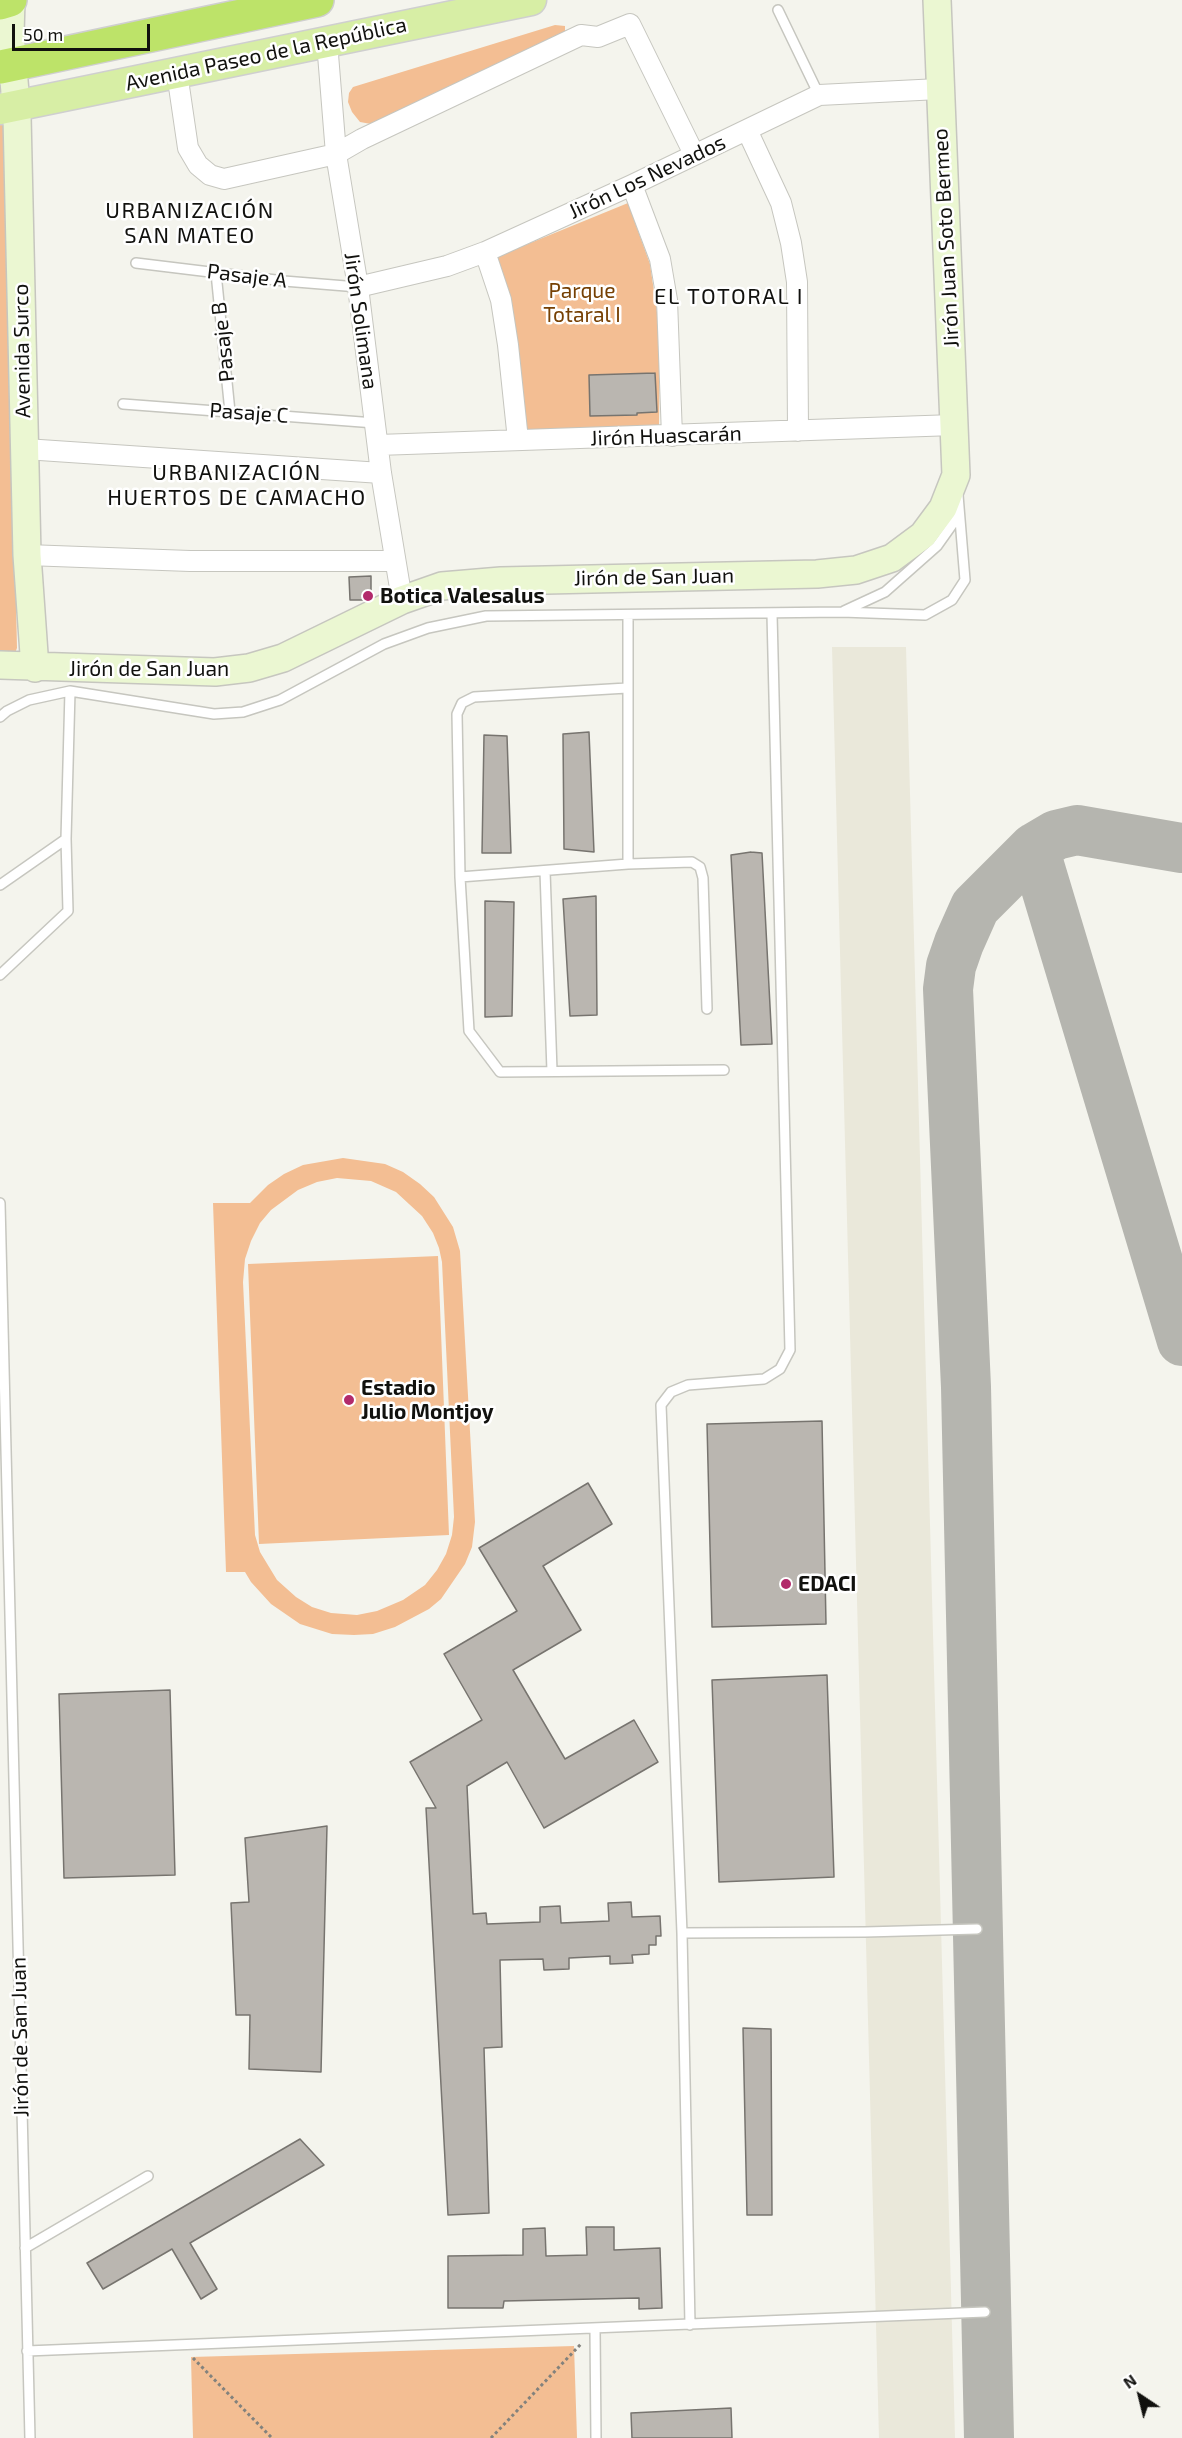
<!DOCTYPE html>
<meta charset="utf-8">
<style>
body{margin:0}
#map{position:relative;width:1182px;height:2438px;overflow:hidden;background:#f4f4ed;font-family:"Exo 2",sans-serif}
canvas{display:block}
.north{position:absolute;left:1110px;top:2366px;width:60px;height:60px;-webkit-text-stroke:4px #fff;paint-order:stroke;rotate:325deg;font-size:16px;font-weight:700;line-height:24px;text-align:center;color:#11110e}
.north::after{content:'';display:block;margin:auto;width:21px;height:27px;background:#11110e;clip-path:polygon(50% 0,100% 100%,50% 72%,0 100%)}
.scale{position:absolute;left:12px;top:24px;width:138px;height:27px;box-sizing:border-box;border:3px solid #11110e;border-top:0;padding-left:8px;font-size:18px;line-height:21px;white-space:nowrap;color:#11110e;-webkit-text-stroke:4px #fff;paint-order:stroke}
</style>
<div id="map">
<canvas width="1182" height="2438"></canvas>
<div class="north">N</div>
<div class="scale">50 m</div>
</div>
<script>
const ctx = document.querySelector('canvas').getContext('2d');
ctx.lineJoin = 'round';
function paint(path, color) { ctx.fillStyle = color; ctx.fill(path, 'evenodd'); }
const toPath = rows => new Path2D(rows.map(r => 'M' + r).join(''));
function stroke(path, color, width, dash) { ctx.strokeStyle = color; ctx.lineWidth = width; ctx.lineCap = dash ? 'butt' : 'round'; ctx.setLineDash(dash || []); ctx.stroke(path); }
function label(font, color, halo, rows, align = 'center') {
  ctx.font = font + ' "Exo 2",sans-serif'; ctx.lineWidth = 5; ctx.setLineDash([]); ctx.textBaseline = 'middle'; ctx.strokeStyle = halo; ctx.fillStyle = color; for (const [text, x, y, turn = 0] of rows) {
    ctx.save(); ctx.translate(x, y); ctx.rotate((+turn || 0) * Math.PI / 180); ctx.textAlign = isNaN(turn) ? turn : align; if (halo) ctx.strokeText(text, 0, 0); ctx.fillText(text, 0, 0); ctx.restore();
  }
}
const built = toPath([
 [832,647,906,647,955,2438,879,2438]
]);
const green = toPath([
 [555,25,565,26,565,33,402,112,371,124,360,122,352,112,348,102,349,93,353,87],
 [5,117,17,648,15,653,0,654,0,118],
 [628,203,650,264,660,333,659,425,526,430,496,257],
 [343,1158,385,1164,403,1172,420,1184,434,1197,453,1227,460,1251,475,1522,472,1547,465,1564,441,1599,429,1609,395,1627,373,1634,354,1635,332,1634,300,1624,271,1604,251,1582,245,1572,226,1572,213,1203,250,1203,268,1185,284,1174,303,1165],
 [337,1178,371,1181,396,1192,422,1216,433,1233,439,1248,442,1262,454,1517,452,1535,446,1554,437,1570,425,1585,403,1600,377,1611,357,1615,331,1613,312,1607,296,1597,277,1580,260,1552,255,1535,243,1282,245,1259,251,1241,260,1223,271,1210,298,1190,317,1182],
 [438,1256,449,1535,259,1544,248,1264],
 [574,2346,577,2438,193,2438,191,2357]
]);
const taxiway = toPath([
 [1034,848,1182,1341],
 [989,2438,966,1387,948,989,951,966,959,943,975,907,1034,848,1056,835,1077,830,1182,848]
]);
const building = toPath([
 [655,373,657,412,637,413,637,415,590,416,589,375,655,373],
 [371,576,371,597,366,600,350,600,349,577,371,576],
 [589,732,594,852,564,849,563,734,589,732],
 [484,735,507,736,511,853,482,853,484,735],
 [751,852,762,853,772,1044,741,1045,731,855,751,852],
 [596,896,597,1015,570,1016,563,899,596,896],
 [485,901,514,902,512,1016,485,1017,485,901],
 [822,1421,826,1624,712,1627,707,1424,822,1421],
 [588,1483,612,1524,543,1566,581,1630,513,1670,565,1759,634,1720,658,1762,544,1828,507,1762,467,1786,473,1914,486,1913,487,1924,540,1922,540,1907,560,1906,561,1923,609,1921,608,1903,631,1902,632,1917,660,1916,661,1936,656,1936,656,1945,649,1945,649,1954,632,1955,633,1963,610,1964,610,1956,569,1958,569,1969,544,1970,543,1959,500,1960,502,2047,484,2048,489,2213,448,2215,426,1808,436,1808,410,1762,482,1720,444,1654,517,1611,479,1548,588,1483],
 [827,1675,834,1877,719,1882,712,1680,827,1675],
 [170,1690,175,1875,64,1878,59,1694,170,1690],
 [327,1826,321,2072,249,2069,250,2015,236,2015,231,1903,249,1902,245,1838,327,1826],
 [743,2028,771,2029,772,2215,747,2215,743,2028],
 [300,2139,324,2165,190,2243,217,2289,201,2299,172,2249,103,2289,87,2263,300,2139],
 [586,2227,614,2227,614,2250,660,2248,662,2308,639,2309,639,2298,504,2301,503,2308,448,2308,448,2256,523,2255,523,2229,545,2228,546,2256,587,2255,586,2227],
 [731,2408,732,2438,632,2438,631,2413,731,2408]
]);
const path = toPath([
 [193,2358,272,2438],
 [491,2438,581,2344]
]);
const lane = toPath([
 [778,10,819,95],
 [136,263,284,281,358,287],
 [216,273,230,412],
 [123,404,375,423],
 [844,611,885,592,937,546,959,515],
 [627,688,474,697,462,703,457,714,460,877,469,1031,500,1072,724,1070],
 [0,717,7,711,29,700,70,691,214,714,243,712,280,700,384,644,428,628,486,616,842,612,925,615,952,600,965,580,958,495],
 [628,864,692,862,700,867,703,878,707,1009],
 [545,871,552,1071],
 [460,877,628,864,628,615],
 [0,885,66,839,70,691],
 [0,975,68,911,66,839],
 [0,1203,30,2438],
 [682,1933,865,1932,977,1929],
 [25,2248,148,2176],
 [690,2325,682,1933,661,1405,671,1392,688,1385,764,1379,780,1369,790,1350,772,614],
 [595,2329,596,2438],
 [27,2351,985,2312]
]);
const street = toPath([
 [327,42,336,154,358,287,381,473,402,600],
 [177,73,188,148,198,165,210,175,224,179,336,154,362,139,581,35,598,37,630,24,694,154],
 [747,130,781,203,791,243,797,282,798,431],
 [632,185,660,259,667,300,672,436],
 [485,252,501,300,508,345,518,440],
 [358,287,447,266,485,252,632,185,819,95,939,89],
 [378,445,954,425],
 [25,449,381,473],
 [27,555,190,561,395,561]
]);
const secondary = toPath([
 [11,0,10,34,17,116,27,555,35,668],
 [0,665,215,672,249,668,283,658,402,600,442,586,501,581,817,574,856,570,892,558,923,535,943,508,956,475,937,0]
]);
const primary = toPath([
 [0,109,531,0]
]);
const highway = toPath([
 [0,3,10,0],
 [0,67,317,0]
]);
const markers = [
 [368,596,6,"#b22a6b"],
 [349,1400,6,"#b22a6b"],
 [786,1584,6,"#b22a6b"]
];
const streetNames = [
 ["Avenida Paseo de la República",266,54,-12],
 ["Jirón Los Nevados",647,177,-25],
 ["Jirón Juan Soto Bermeo",946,238,-93],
 ["Pasaje A",247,276,7],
 ["Jirón Solimana",361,321,82],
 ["Pasaje B",223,342,-96],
 ["Avenida Surco",22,351,-91],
 ["Pasaje C",249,413,4],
 ["Jirón Huascarán",666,436,-2],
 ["Jirón de San Juan",654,577,-1],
 ["Jirón de San Juan",149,669],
 ["Jirón de San Juan",20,2037,-91]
];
const parkNames = [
 ["Parque",582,291],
 ["Totaral I",582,315]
];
const poiNames = [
 ["Botica Valesalus",380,596],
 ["Estadio",361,1388],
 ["Julio Montjoy",361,1412],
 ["EDACI",798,1584]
];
const neighbourhoodNames = [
 ["URBANIZACIÓN",190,211],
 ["SAN MATEO",190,236],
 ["EL TOTORAL I",729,297],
 ["URBANIZACIÓN",237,473],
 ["HUERTOS DE CAMACHO",237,498]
];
paint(built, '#eae8da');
paint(green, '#f3be93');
stroke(taxiway, '#b5b5af', 50);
paint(building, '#bab6b0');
stroke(building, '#77746f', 1.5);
stroke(lane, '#c6c6bf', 12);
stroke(street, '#c6c6bf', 22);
stroke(secondary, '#c6c6bf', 30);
stroke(primary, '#cfcfcf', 33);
stroke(highway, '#cfcfcf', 36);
stroke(path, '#82827d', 3, [3, 3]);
stroke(lane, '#fff', 9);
stroke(street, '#fff', 20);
stroke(secondary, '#ebf7d2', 27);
stroke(primary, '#d7eea5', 30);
stroke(highway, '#bde369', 33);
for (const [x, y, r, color] of markers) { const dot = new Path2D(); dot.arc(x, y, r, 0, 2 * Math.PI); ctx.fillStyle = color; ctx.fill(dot); stroke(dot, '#fff', 2); }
label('21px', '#11110e', '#fff', streetNames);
label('21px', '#764003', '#fff', parkNames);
label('bold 21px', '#11110e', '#fff', poiNames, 'left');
ctx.letterSpacing = '1.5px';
label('22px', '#11110e', '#fff', neighbourhoodNames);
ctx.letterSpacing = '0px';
</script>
